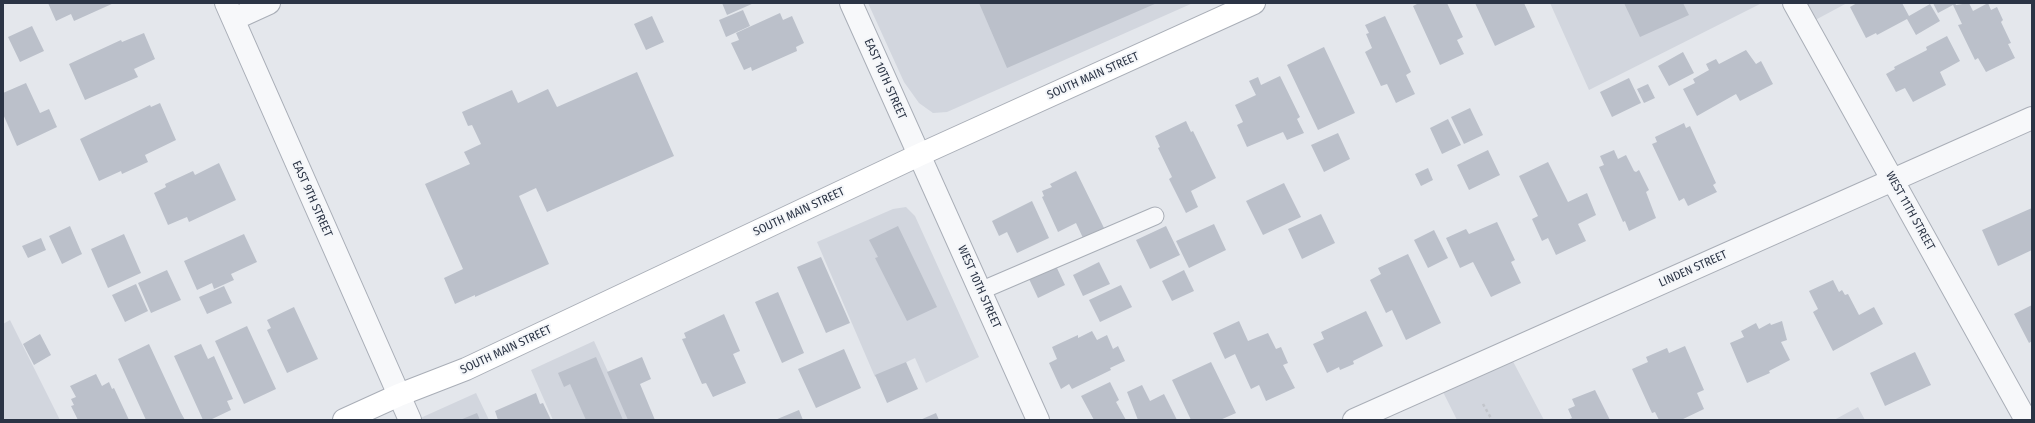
<!DOCTYPE html>
<style>
body{margin:0}
#map{position:relative;width:2035px;height:423px;overflow:hidden;background:#e4e7ec;font-family:"Fira Sans Condensed",sans-serif}
canvas{display:block}
.frame{position:absolute;inset:0;border:4px solid #2b3445;pointer-events:none}
</style>
<div id="map">
<canvas width="2035" height="423"></canvas>
<div class="frame"></div>
</div>
<script>
const ctx = document.querySelector('canvas').getContext('2d');
ctx.lineJoin = 'round';
function paint(path, color) { ctx.fillStyle = color; ctx.fill(path, 'evenodd'); }
const toPath = rows => new Path2D(rows.map(r => 'M' + r).join(''));
function stroke(path, color, width, dash) { ctx.strokeStyle = color; ctx.lineWidth = width; ctx.lineCap = dash ? 'butt' : 'round'; ctx.setLineDash(dash || []); ctx.stroke(path); }
function label(font, color, halo, rows, align = 'center') {
  ctx.font = font + ' "Fira Sans Condensed",sans-serif'; ctx.lineWidth = 4; ctx.setLineDash([]); ctx.textBaseline = 'middle'; ctx.strokeStyle = halo; ctx.fillStyle = color; for (const [text, x, y, turn = 0] of rows) {
    ctx.save(); ctx.translate(x, y); ctx.rotate((+turn || 0) * Math.PI / 180); ctx.textAlign = isNaN(turn) ? turn : align; if (halo) ctx.strokeText(text, 0, 0); ctx.fillText(text, 0, 0); ctx.restore();
  }
}
const built = toPath([
 [868,3,1193,3,947,112,933,113,919,103,904,82],
 [1550,3,1762,3,1589,90],
 [1794,3,1847,3,1806,25],
 [906,207,915,216,979,357,926,383,915,358,875,377,817,242,893,209],
 [10,320,60,420,3,420,3,324],
 [594,341,630,420,553,420,531,370],
 [1508,352,1544,420,1457,420,1438,382],
 [476,393,489,420,416,420],
 [1858,407,1865,420,1834,420]
]);
const building = toPath([
 [48,3,114,3,74,21,71,14,56,21],
 [722,3,754,3,727,15],
 [979,3,1157,3,1007,68],
 [1419,3,1447,3,1463,37,1457,40,1464,54,1440,65,1413,6],
 [1475,3,1524,3,1535,27,1495,46],
 [1624,3,1683,3,1689,15,1640,37],
 [1857,3,1902,3,1909,16,1930,4,1940,21,1916,35,1907,19,1877,35,1876,33,1866,38,1850,7],
 [1933,3,1955,3,1956,5,1969,3,1973,11,1988,3,1991,10,1997,7,2003,20,2001,22,2011,43,2008,44,2015,58,1986,72,1978,58,1975,60,1958,25,1962,24,1953,5,1938,13],
 [743,10,750,26,726,37,719,20],
 [780,13,783,20,792,16,804,43,796,47,797,51,752,71,751,67,744,70,731,43,739,40,736,33],
 [652,16,664,42,646,50,634,24],
 [1385,16,1411,72,1406,75,1415,94,1396,103,1387,84,1381,86,1365,52,1372,48,1366,34,1369,33,1365,25],
 [32,26,44,51,20,62,8,37],
 [144,33,155,59,134,69,138,77,85,100,69,64,121,40,122,42],
 [1947,36,1960,61,1940,72,1946,85,1913,102,1905,88,1896,92,1886,74,1895,69,1894,67,1927,50,1926,47],
 [1324,47,1355,113,1318,130,1287,65],
 [1746,50,1756,64,1761,61,1773,84,1740,101,1736,94,1697,116,1683,89,1695,83,1693,79,1709,70,1706,64,1716,59,1719,64],
 [1683,52,1694,73,1669,86,1658,66],
 [637,72,674,156,547,212,536,188,519,196,549,264,475,297,475,295,455,304,444,278,463,269,425,184,470,164,464,152,481,144,472,125,468,126,462,112,512,90,518,103,548,89,557,107],
 [1280,76,1300,117,1297,119,1304,133,1287,140,1283,132,1247,147,1237,125,1243,122,1235,105,1256,95,1249,81,1258,77,1261,85],
 [1629,78,1641,103,1612,117,1600,92],
 [26,83,40,113,49,109,57,127,17,146,3,114,3,93],
 [1648,84,1655,98,1644,103,1637,89],
 [160,103,176,140,145,155,148,162,122,174,121,171,99,181,80,139,150,105,151,107],
 [1470,108,1483,135,1464,144,1451,117],
 [1448,119,1461,145,1442,154,1430,128],
 [1186,121,1191,132,1193,131,1216,178,1191,191,1198,207,1186,213,1169,179,1172,177,1158,148,1160,147,1155,136],
 [1684,123,1686,128,1690,126,1716,183,1713,185,1717,192,1688,206,1684,198,1679,201,1652,144,1657,142,1655,137],
 [1338,133,1350,159,1324,172,1311,145],
 [1488,150,1500,175,1469,190,1457,165],
 [1614,150,1618,159,1626,155,1634,171,1636,172,1639,170,1649,190,1646,192,1656,218,1629,231,1625,221,1623,222,1599,167,1604,165,1600,156],
 [1548,162,1568,202,1587,193,1596,215,1578,224,1586,241,1556,255,1548,238,1542,241,1532,219,1538,216,1519,176],
 [219,163,236,200,189,222,187,217,168,225,154,193,166,187,165,184,193,171,195,175],
 [1428,168,1433,180,1421,186,1415,174],
 [1076,171,1104,228,1083,238,1076,223,1058,232,1042,197,1044,196,1042,191,1052,187,1050,184],
 [1284,183,1301,217,1263,235,1246,201],
 [1032,201,1049,238,1017,253,1007,232,999,236,992,221],
 [2032,208,2032,250,1998,266,1982,230],
 [1321,214,1335,243,1302,259,1288,229],
 [1497,222,1515,260,1511,262,1521,283,1491,297,1473,262,1460,268,1446,238,1466,229,1469,234],
 [1214,224,1226,250,1189,268,1176,241],
 [70,226,82,254,62,264,49,236],
 [898,226,937,307,907,321,875,258,878,257,869,240],
 [1166,226,1180,255,1150,269,1136,240],
 [1434,230,1448,258,1428,268,1414,240],
 [124,234,141,273,108,288,91,249],
 [244,234,257,262,231,274,234,280,214,289,212,283,197,290,184,261],
 [41,238,46,250,28,258,22,246],
 [1408,254,1441,323,1406,340,1392,310,1386,313,1370,280,1381,274,1378,268],
 [821,257,850,323,826,333,797,267],
 [1099,262,1110,284,1083,296,1073,275],
 [1056,266,1065,285,1038,298,1029,279],
 [167,270,181,300,151,313,138,283],
 [1184,270,1194,291,1172,301,1162,281],
 [1833,280,1839,292,1842,290,1845,295,1848,294,1859,315,1874,307,1883,324,1833,351,1813,312,1818,309,1809,291],
 [136,284,148,311,125,322,112,295],
 [1121,285,1132,307,1100,322,1089,300],
 [224,286,232,303,207,314,199,297],
 [778,292,804,353,782,363,755,302],
 [2032,305,2032,341,2029,343,2014,314],
 [294,307,318,359,287,373,267,330,271,328,267,320],
 [1366,311,1383,346,1353,361,1354,364,1340,370,1339,367,1327,373,1313,344,1324,339,1321,332],
 [724,314,740,351,733,354,746,383,713,397,706,383,702,384,682,339,686,338,684,333],
 [1239,321,1248,341,1268,333,1276,349,1281,347,1288,363,1283,365,1295,388,1266,401,1259,385,1251,389,1235,354,1225,359,1213,333],
 [1782,321,1787,340,1781,342,1790,360,1769,371,1770,373,1747,383,1730,343,1744,337,1741,331,1756,323,1759,329,1770,323,1771,325],
 [247,326,276,389,244,404,215,341],
 [1092,331,1097,340,1107,335,1113,349,1118,346,1125,361,1110,368,1111,370,1072,389,1069,384,1061,389,1049,363,1057,359,1052,347,1078,335,1078,338],
 [40,334,51,355,34,365,23,344],
 [149,344,181,413,185,420,146,420,118,359],
 [201,344,208,359,214,356,233,399,227,401,231,410,210,420,203,420,174,356],
 [1685,346,1704,390,1697,393,1704,409,1681,420,1659,420,1655,412,1652,413,1632,369,1648,362,1646,357,1667,348,1669,353],
 [844,349,861,388,816,408,798,369],
 [1915,352,1931,385,1885,406,1870,373],
 [596,357,623,420,586,420,570,384,564,387,558,373],
 [642,357,651,379,640,384,655,420,628,420,607,372],
 [906,362,918,389,887,403,875,375],
 [1211,362,1236,413,1220,420,1191,420,1172,380],
 [96,374,102,386,109,382,112,389,114,388,129,420,78,420,71,406,74,405,71,399,76,397,70,386],
 [1110,382,1119,400,1116,402,1126,420,1094,420,1081,396],
 [1142,385,1150,401,1164,394,1177,420,1138,420,1127,392],
 [1595,390,1610,420,1567,420,1572,418,1568,409,1575,406,1572,399],
 [536,393,540,404,543,403,551,420,498,420,495,411],
 [799,410,803,420,775,420],
 [477,413,480,420,460,420],
 [936,413,939,420,920,420]
]);
const path = toPath([
 [1483,404,1492,420]
]);
const lane = toPath([
 [980,291,1155,216]
]);
const street = toPath([
 [226,3,410,420],
 [851,3,1038,420],
 [1794,3,2026,420],
 [234,19,269,3],
 [1354,420,2032,118]
]);
const secondary = toPath([
 [344,420,399,395,466,369,919,155,1254,3]
]);
const streetNames = [
 ["SOUTH MAIN STREET",1093,76,-24],
 ["EAST 10TH STREET",885,79,66],
 ["EAST 9TH STREET",312,199,66],
 ["WEST 11TH STREET",1910,211,61],
 ["SOUTH MAIN STREET",799,212,-25],
 ["LINDEN STREET",1693,269,-24],
 ["WEST 10TH STREET",979,287,66],
 ["SOUTH MAIN STREET",506,350,-25]
];
paint(built, '#d2d6de');
paint(building, '#bbc0ca');
stroke(lane, '#a9aeb7', 19);
stroke(street, '#a9aeb7', 24);
stroke(secondary, '#a9aeb7', 24);
stroke(path, '#c2c5cb', 2.5, [3, 3]);
stroke(lane, '#f7f8fa', 17);
stroke(street, '#f7f8fa', 22);
stroke(secondary, '#fff', 22);
label('12px', '#2b3445', '#f4f6f9', streetNames);
</script>
